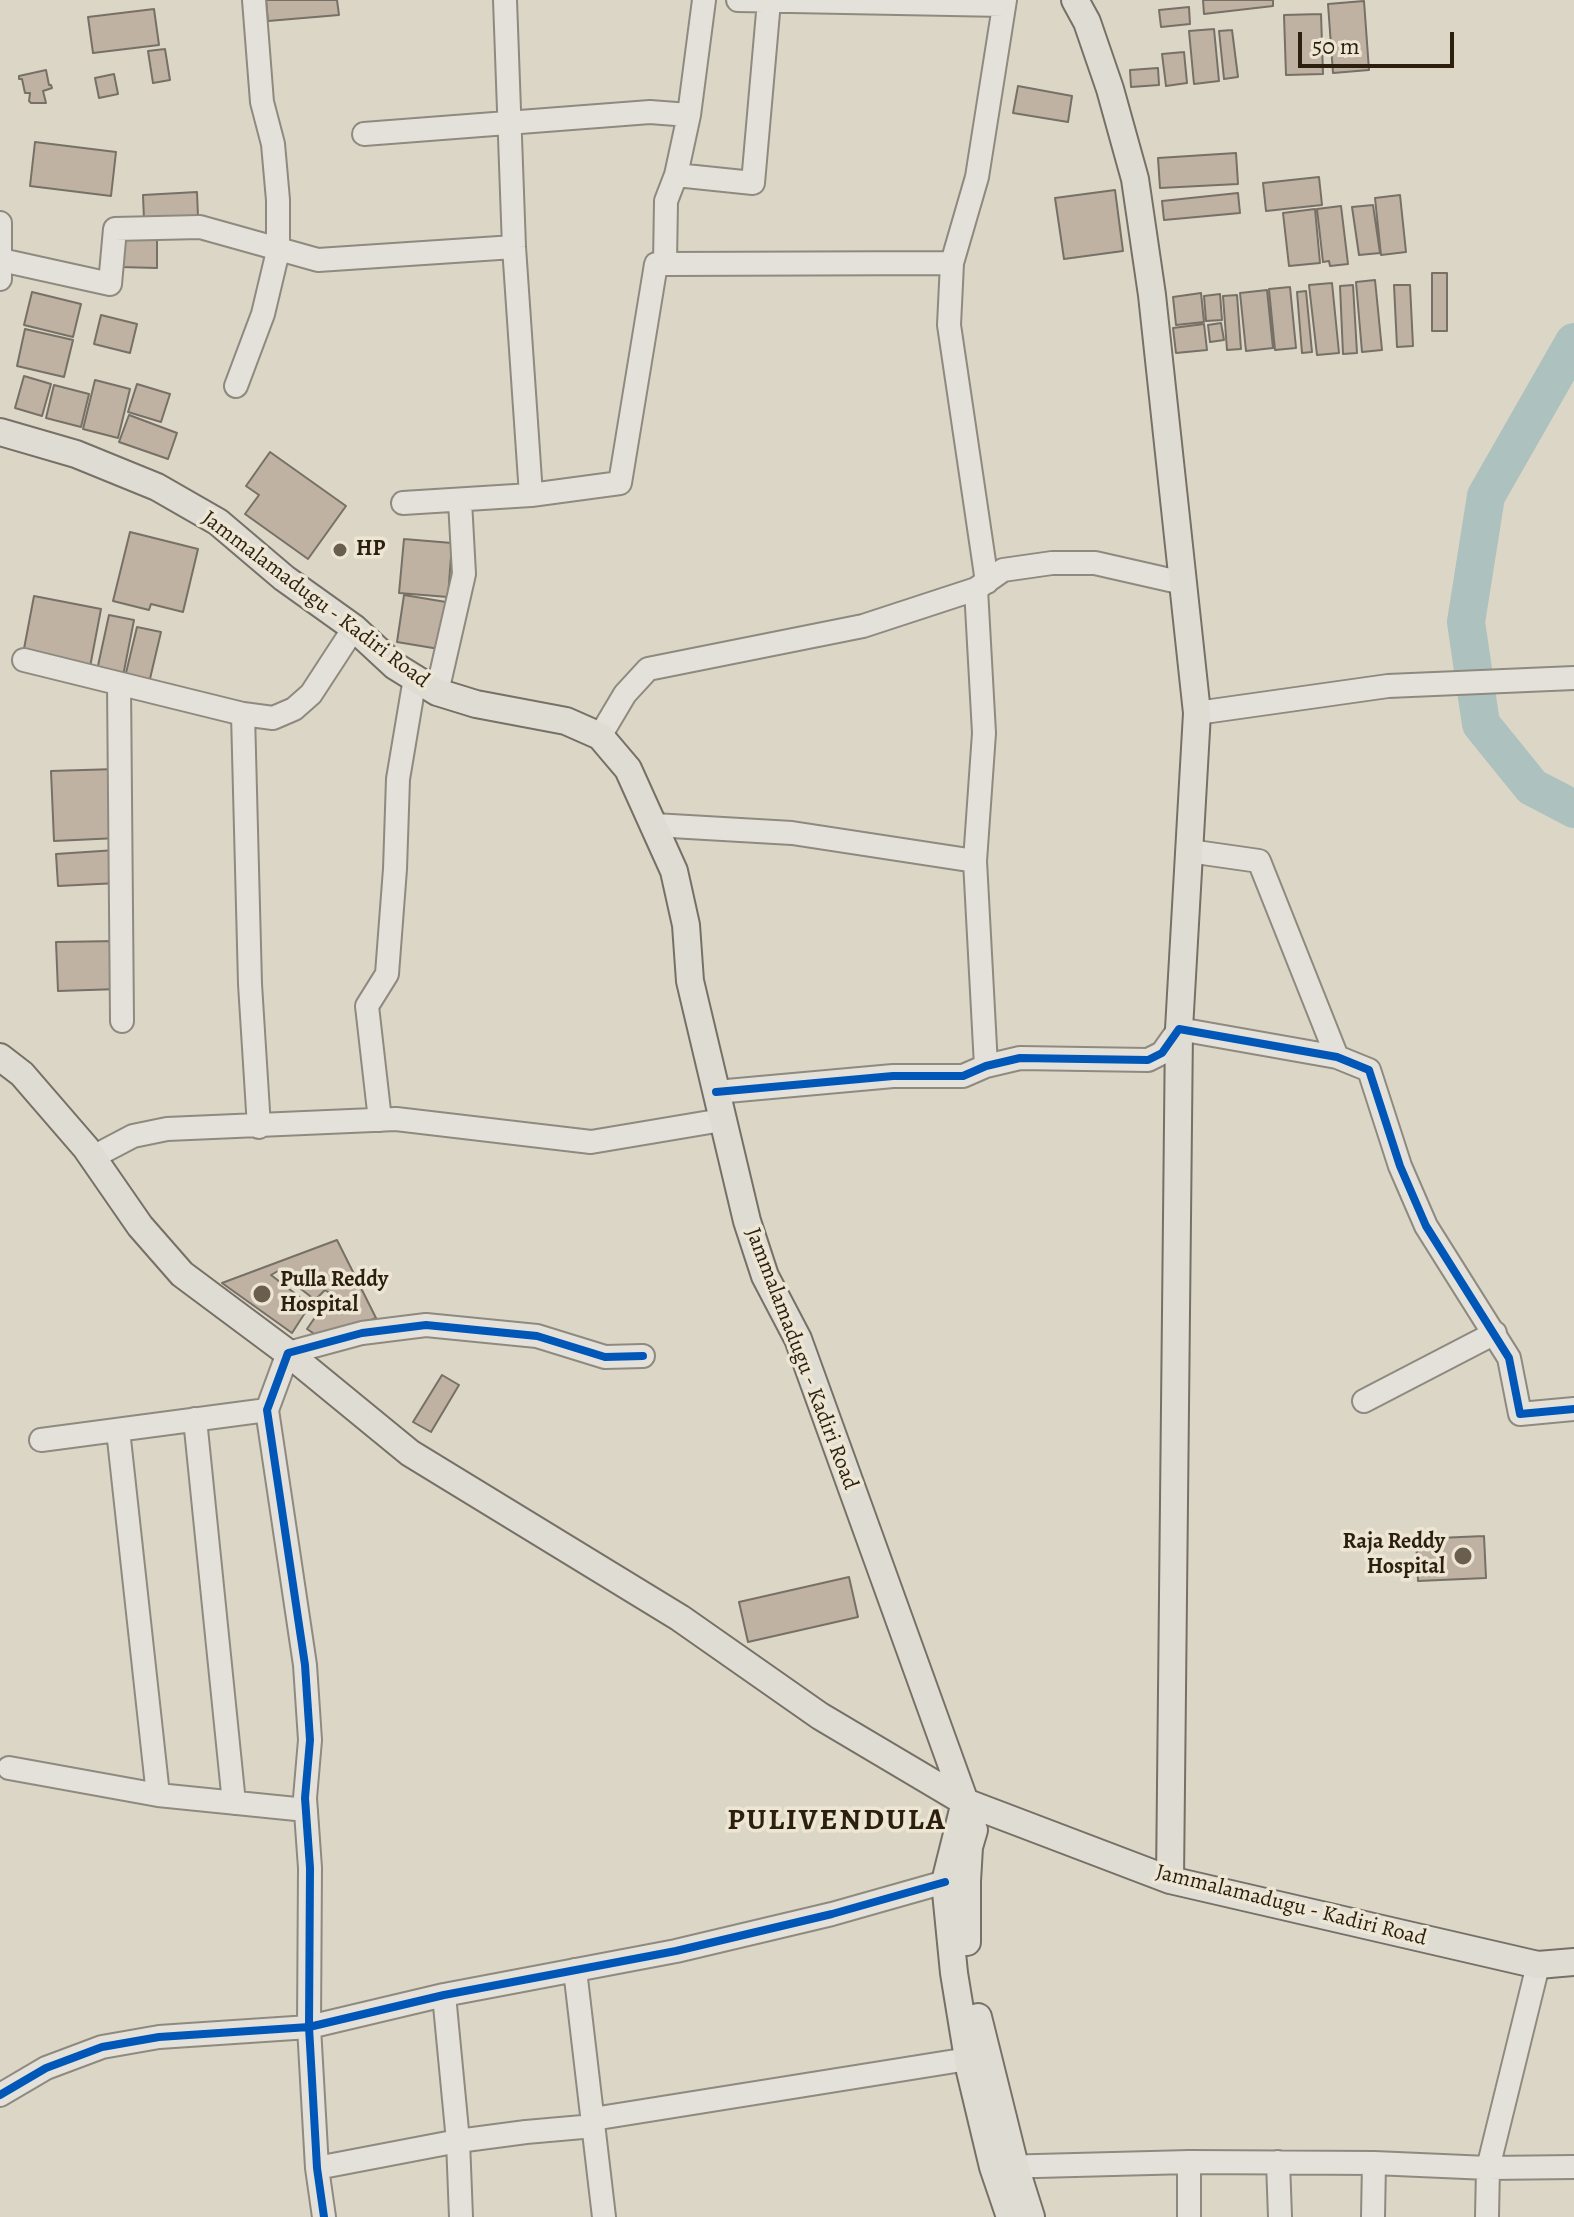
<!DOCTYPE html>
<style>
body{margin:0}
#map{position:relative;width:1574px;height:2217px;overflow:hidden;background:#dcd6c7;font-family:Alegreya,serif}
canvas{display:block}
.scale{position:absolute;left:1298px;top:32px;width:156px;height:36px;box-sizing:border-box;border:4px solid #2c1f0d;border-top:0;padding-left:10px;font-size:24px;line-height:28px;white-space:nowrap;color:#2c1f0d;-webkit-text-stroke:6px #eee6d5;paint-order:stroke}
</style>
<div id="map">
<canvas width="1574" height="2217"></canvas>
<div class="scale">50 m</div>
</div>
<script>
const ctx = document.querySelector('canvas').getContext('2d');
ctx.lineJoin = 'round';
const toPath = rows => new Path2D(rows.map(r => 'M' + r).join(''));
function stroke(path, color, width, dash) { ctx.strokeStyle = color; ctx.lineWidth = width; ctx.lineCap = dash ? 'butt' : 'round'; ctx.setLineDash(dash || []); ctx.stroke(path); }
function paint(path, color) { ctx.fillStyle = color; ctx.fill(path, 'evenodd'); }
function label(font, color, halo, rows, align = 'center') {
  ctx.font = font + ' Alegreya,serif'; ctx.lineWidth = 7; ctx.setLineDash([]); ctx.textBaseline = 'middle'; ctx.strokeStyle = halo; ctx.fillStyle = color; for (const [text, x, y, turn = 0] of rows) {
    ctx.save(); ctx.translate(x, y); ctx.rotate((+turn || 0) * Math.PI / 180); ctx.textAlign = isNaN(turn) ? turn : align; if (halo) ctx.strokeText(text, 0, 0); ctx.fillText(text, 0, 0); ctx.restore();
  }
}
const river = toPath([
 [1574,342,1486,496,1466,622,1481,724,1532,787,1574,809]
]);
const building = toPath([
 [266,0,337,0,339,15,268,21,266,0],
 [1203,0,1273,0,1273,6,1204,14,1203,0],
 [1364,1,1369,70,1333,73,1328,4,1364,1],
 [1189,7,1190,24,1161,27,1159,10,1189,7],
 [154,9,159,45,93,53,88,17,154,9],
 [1321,14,1323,74,1286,75,1284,15,1321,14],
 [1214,29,1219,81,1194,84,1189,31,1214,29],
 [1232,30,1238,77,1224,79,1219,31,1232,30],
 [165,49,170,80,153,83,148,51,165,49],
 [1184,52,1187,83,1166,86,1162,54,1184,52],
 [1158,68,1159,85,1131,87,1130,70,1158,68],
 [46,70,49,85,51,85,52,88,43,91,46,103,31,103,29,101,30,93,25,93,22,79,19,79,19,76,46,70],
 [114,74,118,94,99,98,95,78,114,74],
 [1018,86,1072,96,1068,122,1013,113,1018,86],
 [35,142,116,152,111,196,30,186,35,142],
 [1236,153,1238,184,1160,188,1158,158,1236,153],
 [1319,177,1322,205,1266,211,1263,183,1319,177],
 [1115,190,1123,251,1064,259,1055,198,1115,190],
 [197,192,198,217,144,220,143,195,197,192],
 [1238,193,1240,213,1164,220,1162,201,1238,193],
 [1400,195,1406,252,1381,255,1375,198,1400,195],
 [1373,205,1380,253,1359,255,1352,207,1373,205],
 [1341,206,1348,264,1330,266,1329,261,1323,262,1317,209,1341,206],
 [1315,209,1320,263,1289,266,1283,213,1315,209],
 [120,231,157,232,157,268,120,267,120,231],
 [1432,273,1447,273,1447,331,1432,331,1432,273],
 [1375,280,1382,350,1362,352,1356,282,1375,280],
 [1332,283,1339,353,1317,355,1309,285,1332,283],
 [1353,285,1357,353,1343,354,1340,286,1353,285],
 [1394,285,1410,285,1413,346,1397,347,1394,285],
 [1290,287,1296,348,1275,350,1269,289,1290,287],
 [1267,290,1273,348,1246,351,1240,293,1267,290],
 [1306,291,1312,352,1302,353,1297,292,1306,291],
 [32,292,81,304,73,337,24,325,32,292],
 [1201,293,1204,322,1176,325,1173,297,1201,293],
 [1220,294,1222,320,1206,321,1204,296,1220,294],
 [1237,295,1241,349,1227,350,1223,296,1237,295],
 [101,315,137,324,130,353,94,344,101,315],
 [1221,323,1224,340,1210,342,1208,325,1221,323],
 [1204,324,1207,350,1176,353,1173,328,1204,324],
 [25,329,73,340,64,377,17,366,25,329],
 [24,376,51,384,42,416,15,408,24,376],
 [95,380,130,389,118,438,83,429,95,380],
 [137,384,170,394,161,422,128,412,137,384],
 [54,385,89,394,81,427,46,418,54,385],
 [129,415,177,433,168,459,119,442,129,415],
 [270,452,346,506,308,559,245,514,259,495,246,486,270,452],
 [130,532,198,549,183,612,151,604,149,610,113,601,130,532],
 [404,539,452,543,448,597,399,593,404,539],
 [404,595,446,602,439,649,397,642,404,595],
 [34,596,101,609,90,667,23,654,34,596],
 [109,615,134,620,122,681,96,675,109,615],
 [137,627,161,632,149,683,125,677,137,627],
 [116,769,118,838,54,841,51,771,116,769],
 [116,850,118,883,58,886,56,854,116,850],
 [119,941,119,989,58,991,56,942,119,941],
 [337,1240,376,1318,346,1330,334,1347,307,1329,331,1294,325,1290,315,1300,278,1271,271,1275,310,1305,292,1333,222,1283,337,1240],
 [442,1375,459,1385,431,1432,413,1422,442,1375],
 [1484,1536,1486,1578,1418,1581,1416,1539,1484,1536],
 [849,1577,858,1617,748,1642,739,1602,849,1577]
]);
const minor = toPath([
 [505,0,514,247,531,495],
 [738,0,1004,5],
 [364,134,650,112,689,115],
 [676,175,753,183,769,1],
 [0,223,0,279],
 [1,260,110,284,115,229,200,227,318,260,514,247],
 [665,264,952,263],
 [236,386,263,314,278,251,278,200,273,144,262,102,254,0],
 [403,503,531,495,620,483,656,264,665,264,666,201,676,175,689,115,704,0],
 [987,582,949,325,952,263,977,177,1005,0],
 [976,589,984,733,975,861,986,1066],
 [24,660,243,714,273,718,294,709,311,694,354,628],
 [119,684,122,1021],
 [437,692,464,574,460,501],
 [1197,713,1388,686,1574,678],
 [243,714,250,984,259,1127],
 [600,736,625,694,648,669,863,626,976,589,1003,570,1052,563,1095,563,1183,583],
 [654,825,792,833,975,861],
 [1189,851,1259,861,1337,1057],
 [716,1092,893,1076,963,1076,986,1066,1020,1058,1148,1060,1162,1053,1179,1029,1337,1057,1369,1070,1400,1166,1426,1226,1509,1358,1520,1414,1574,1409],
 [380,1120,367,1006,387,974,395,869,398,779,415,678],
 [93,1157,133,1136,167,1129,396,1119,591,1142,722,1120],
 [1364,1401,1495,1333],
 [195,1419,234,1803],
 [118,1430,158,1795],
 [41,1440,267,1410],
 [9,1768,158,1795,306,1810],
 [575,1970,604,2217],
 [444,1995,458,2141,461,2217],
 [0,2095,46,2068,102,2047,159,2037,309,2027,444,1995,676,1951,832,1914,945,1882],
 [593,2119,968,2059],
 [1189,2162,1189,2217],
 [1278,2162,1280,2217],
 [999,2167,1189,2162,1374,2163,1488,2168,1574,2167],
 [317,2168,458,2141,526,2132,594,2126],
 [324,2217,317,2168,309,2027,310,1868,305,1798,310,1740,305,1665,267,1410,288,1353,362,1333,426,1325,537,1336,605,1357,643,1356],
 [1373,2217,1374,2163],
 [1487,2217,1488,2168,1538,1965]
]);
const major = toPath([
 [1075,0,1087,22,1110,89,1135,179,1152,295,1197,713,1179,1029,1170,1880],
 [0,432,76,454,157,487,218,522,284,578,354,628,395,666,437,692,476,704,566,721,600,736,628,769,674,871,686,925,690,981,747,1221,765,1276,798,1339,965,1802],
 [0,1057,22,1074,86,1148,140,1226,182,1274,288,1353,410,1453,680,1618,820,1716,965,1802,1170,1880,1538,1965,1574,1962],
 [965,1802,945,1882,954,1973,970,2071,993,2167,1010,2217],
 [967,1942,967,1881,969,1847,974,1830],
 [978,2017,1015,2166,1031,2217]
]);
const cycleway = toPath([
 [716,1092,893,1076,963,1076,986,1066,1020,1058,1148,1060,1162,1053,1179,1029,1337,1057,1369,1070,1400,1166,1426,1226,1509,1358,1520,1414,1574,1409],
 [0,2095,46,2068,102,2047,159,2037,309,2027,444,1995,676,1951,832,1914,945,1882],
 [324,2217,317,2168,309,2027,310,1868,305,1798,310,1740,305,1665,267,1410,288,1353,362,1333,426,1325,537,1336,605,1357,643,1356]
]);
const markers = [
 [340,550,8,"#6a5f4e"],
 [262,1294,10,"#6a5f4e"],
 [1463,1556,10,"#6a5f4e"]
];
const poiNames = [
 ["HP",356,550],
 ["Pulla Reddy",280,1281],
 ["Hospital",280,1306],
 ["Raja Reddy",1445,1543,"right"],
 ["Hospital",1445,1568,"right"]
];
const streetNames = [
 ["Jammalamadugu - Kadiri Road",315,600,37],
 ["Jammalamadugu - Kadiri Road",801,1359,69],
 ["Jammalamadugu - Kadiri Road",1291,1906,14]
];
const districtNames = [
 ["PULIVENDULA",837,1822]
];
stroke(river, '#adc1bf', 38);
paint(building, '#c0b2a3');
stroke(building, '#767066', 2);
stroke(minor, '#8e8a7f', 26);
stroke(major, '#767066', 30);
stroke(minor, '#e4e1da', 22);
stroke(major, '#dfdcd4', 26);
stroke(cycleway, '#0057b8', 8);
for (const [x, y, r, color] of markers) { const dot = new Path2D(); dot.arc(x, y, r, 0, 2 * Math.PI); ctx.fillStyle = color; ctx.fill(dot); stroke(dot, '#eee6d5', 3); }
label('bold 22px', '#2c1f0d', '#eee6d5', poiNames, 'left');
label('22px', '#2c1f0d', '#eee6d5', streetNames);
ctx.letterSpacing = '2px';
label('bold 30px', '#2c1f0d', '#eee6d5', districtNames);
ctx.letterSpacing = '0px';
</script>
